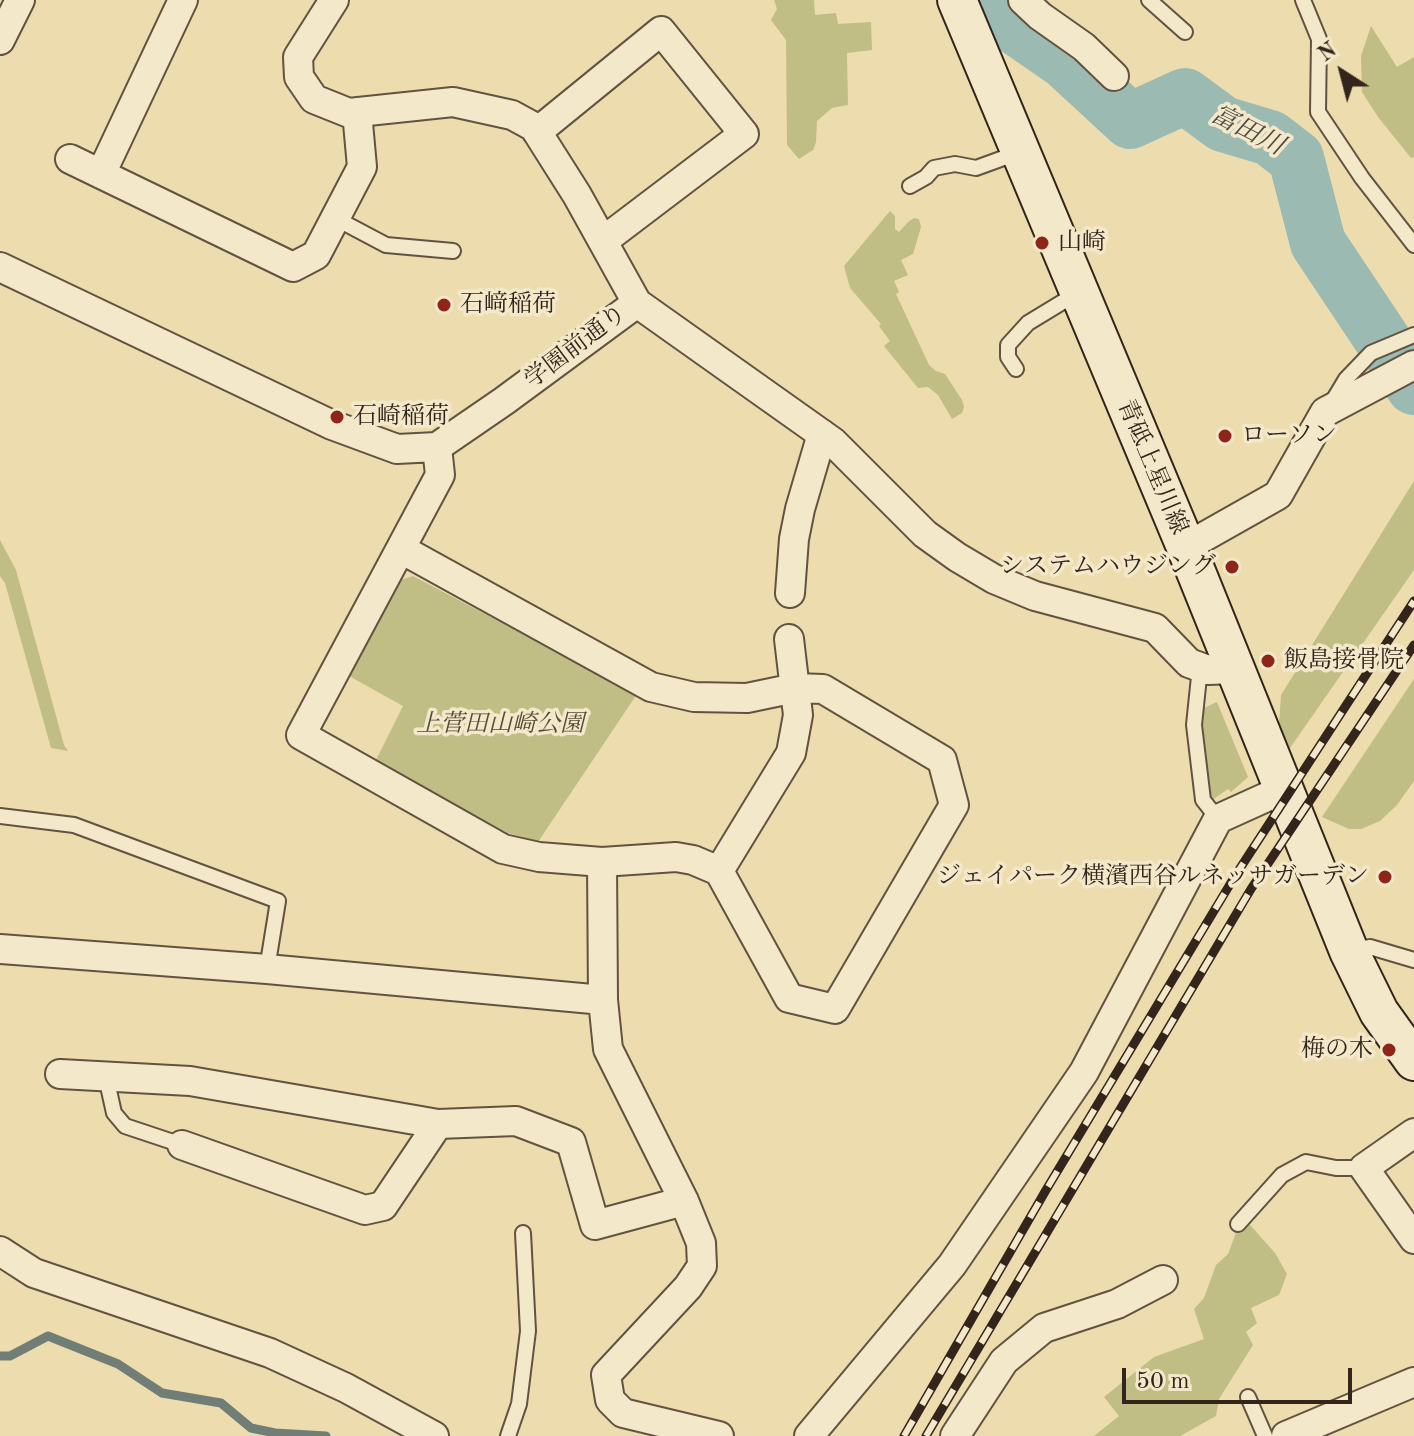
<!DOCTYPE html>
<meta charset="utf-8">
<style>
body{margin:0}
#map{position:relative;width:1414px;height:1436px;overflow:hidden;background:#eddcae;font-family:"Old Standard TT",serif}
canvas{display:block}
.north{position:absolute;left:1302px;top:32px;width:80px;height:80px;-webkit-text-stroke:6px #f3e8ca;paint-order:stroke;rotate:324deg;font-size:22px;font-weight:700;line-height:32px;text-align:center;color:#33251b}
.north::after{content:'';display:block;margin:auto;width:28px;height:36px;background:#33251b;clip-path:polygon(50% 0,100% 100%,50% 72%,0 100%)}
.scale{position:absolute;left:1122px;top:1368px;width:230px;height:36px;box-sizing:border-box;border:4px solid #33251b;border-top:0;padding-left:10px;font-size:24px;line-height:28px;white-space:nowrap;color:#33251b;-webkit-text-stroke:6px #f3e8ca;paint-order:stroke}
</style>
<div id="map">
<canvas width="1414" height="1436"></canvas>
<div class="north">N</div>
<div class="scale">50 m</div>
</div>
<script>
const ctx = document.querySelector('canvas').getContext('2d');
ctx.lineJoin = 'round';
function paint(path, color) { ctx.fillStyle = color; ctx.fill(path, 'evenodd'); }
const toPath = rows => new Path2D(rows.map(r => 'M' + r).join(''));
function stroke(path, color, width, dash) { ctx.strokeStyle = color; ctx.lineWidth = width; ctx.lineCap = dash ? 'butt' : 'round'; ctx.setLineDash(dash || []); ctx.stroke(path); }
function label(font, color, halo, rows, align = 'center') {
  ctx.font = font + ' "Old Standard TT","Noto Serif JP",serif'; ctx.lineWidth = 7; ctx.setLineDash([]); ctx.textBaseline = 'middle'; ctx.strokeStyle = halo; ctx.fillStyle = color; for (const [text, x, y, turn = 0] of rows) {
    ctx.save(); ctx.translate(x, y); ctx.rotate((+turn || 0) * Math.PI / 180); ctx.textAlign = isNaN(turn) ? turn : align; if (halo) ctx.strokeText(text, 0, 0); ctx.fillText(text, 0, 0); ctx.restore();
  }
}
const green = toPath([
 [774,0,814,0,815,15,836,13,838,24,871,22,872,50,847,53,848,105,832,108,817,121,816,142,813,150,799,159,787,145,786,40,771,20,777,9],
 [1371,26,1397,67,1414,57,1414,157,1411,158,1378,117,1362,92,1361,56],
 [890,211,895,216,895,229,899,232,908,222,914,218,919,219,921,227,913,254,901,260,908,275,894,281,899,292,896,294,929,365,936,371,945,374,962,400,964,407,962,413,952,419,938,395,928,387,918,388,884,346,890,341,879,326,881,324,850,288,844,266],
 [1414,481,1414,570,1290,748,1279,724,1281,695],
 [0,540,16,570,64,745,68,751,51,748,5,583,0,576],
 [413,576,637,694,538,842,508,833,375,762,403,706,349,676,401,580],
 [1414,679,1414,781,1397,805,1380,821,1361,829,1349,829,1322,817],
 [1217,702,1248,777,1231,792,1228,789,1212,800,1207,785,1202,746,1204,708],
 [1250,1225,1275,1253,1287,1274,1279,1295,1251,1308,1257,1323,1246,1332,1253,1345,1219,1399,1216,1416,1180,1436,1094,1436,1119,1416,1104,1397,1154,1357,1204,1339,1194,1309,1204,1298,1216,1265,1228,1254,1237,1230]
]);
const stream = toPath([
 [0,1356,10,1356,48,1336,118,1364,162,1393,221,1403,251,1428,275,1433,326,1436]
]);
const river = toPath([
 [993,0,1000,16,1065,61,1130,121,1185,96,1223,124,1270,138,1296,158,1318,243,1414,387]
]);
const lane = toPath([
 [1149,0,1185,32],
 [1303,0,1319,39,1318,112,1362,178,1414,245],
 [910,186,926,177,934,168,955,164,976,168,1020,152],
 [335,218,386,245,453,251],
 [1016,369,1008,357,1008,345,1028,323,1079,292],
 [1331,404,1346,379,1371,353,1414,335],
 [1200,667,1194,725,1203,800,1218,819],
 [0,816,74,825,278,901,267,969],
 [1353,950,1370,947,1414,960],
 [106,1077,114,1113,125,1126,182,1145],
 [1238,1224,1282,1175,1306,1162,1336,1168,1364,1168],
 [1248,1397,1265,1436],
 [508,1436,519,1404,528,1331,523,1233]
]);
const street = toPath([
 [334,0,298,57,299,77,314,99,349,113,453,102,512,115,534,127,577,195,637,303],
 [1023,0,1040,16,1084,47,1114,76],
 [0,40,20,0],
 [537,132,661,31,744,134,603,241],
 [70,159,293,267,316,255,362,167,357,112],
 [101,174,183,0],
 [0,267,332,425,397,449,437,447,504,401,637,303,833,442,925,534,957,557,994,579,1035,596,1155,628,1189,663,1208,670,1234,669],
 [1186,547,1278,495,1325,412,1414,365],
 [401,549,651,687,694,697,747,698,795,688,823,689,942,760,954,805,835,1009,789,998,719,871,693,860,676,857,602,862,539,857,503,849,301,735,440,475,437,447],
 [790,593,794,539,800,509,822,434],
 [602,862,603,1000,608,1049,684,1201,701,1243,702,1266,688,1287,606,1375,610,1400,623,1413,719,1436],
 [719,871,791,753,798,715,789,639],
 [0,949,267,969,603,1000],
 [60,1074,190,1081,438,1124,516,1121,571,1142,595,1225,684,1201],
 [1414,1133,1364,1168,1414,1239],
 [182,1145,365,1210,383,1206,438,1124],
 [0,1251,34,1273,270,1353,346,1388,434,1436],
 [809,1436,952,1265,1084,1072,1218,819,1282,790],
 [955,1436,1004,1361,1044,1328,1117,1304,1163,1280],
 [1286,1436,1414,1382]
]);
const secondary = toPath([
 [957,0,1186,547,1349,951,1379,1012,1414,1061]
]);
const rail = toPath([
 [904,1436,1046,1190,1235,876,1414,601],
 [926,1436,1251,889,1414,645]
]);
const markers = [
 [1042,243,8,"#8f2418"],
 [444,305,8,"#8f2418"],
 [337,417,8,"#8f2418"],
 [1225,436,8,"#8f2418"],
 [1232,567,8,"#8f2418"],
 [1268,661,8,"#8f2418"],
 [1385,877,8,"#8f2418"],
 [1389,1050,8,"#8f2418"]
];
const poiNames = [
 ["山崎",1058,243],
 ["石﨑稲荷",460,305],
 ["石崎稲荷",353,417],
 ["ローソン",1241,436],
 ["システムハウジング",1216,567,"right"],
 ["飯島接骨院",1284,661],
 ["ジェイパーク横濱西谷ルネッサガーデン",1369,877,"right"],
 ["梅の木",1373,1050,"right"]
];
const streetNames = [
 ["学園前通り",576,347,-37],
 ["青砥上星川線",1152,467,67]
];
const parkNames = [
 ["上菅田山崎公園",500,725]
];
const waterNames = [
 ["富田川",1247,131,27]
];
paint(green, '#c0be85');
stroke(stream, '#717e76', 9);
stroke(river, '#9abab2', 56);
stroke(lane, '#625340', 18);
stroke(street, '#625340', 32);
stroke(secondary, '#33251b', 42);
stroke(lane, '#f3e8ca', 14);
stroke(street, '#f3e8ca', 28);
stroke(secondary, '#f3e8ca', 38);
stroke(rail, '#33251b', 9);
stroke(rail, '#f3e8ca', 6, [18]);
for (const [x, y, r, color] of markers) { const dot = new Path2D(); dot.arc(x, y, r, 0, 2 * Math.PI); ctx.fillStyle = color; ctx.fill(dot); stroke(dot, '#f3e8ca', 3); }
label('24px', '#33251b', '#f3e8ca', poiNames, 'left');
label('24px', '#33251b', '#f3e8ca', streetNames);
label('italic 24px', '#564b36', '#f3e8ca', parkNames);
label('italic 26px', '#4d4a41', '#f3e8ca', waterNames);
</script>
